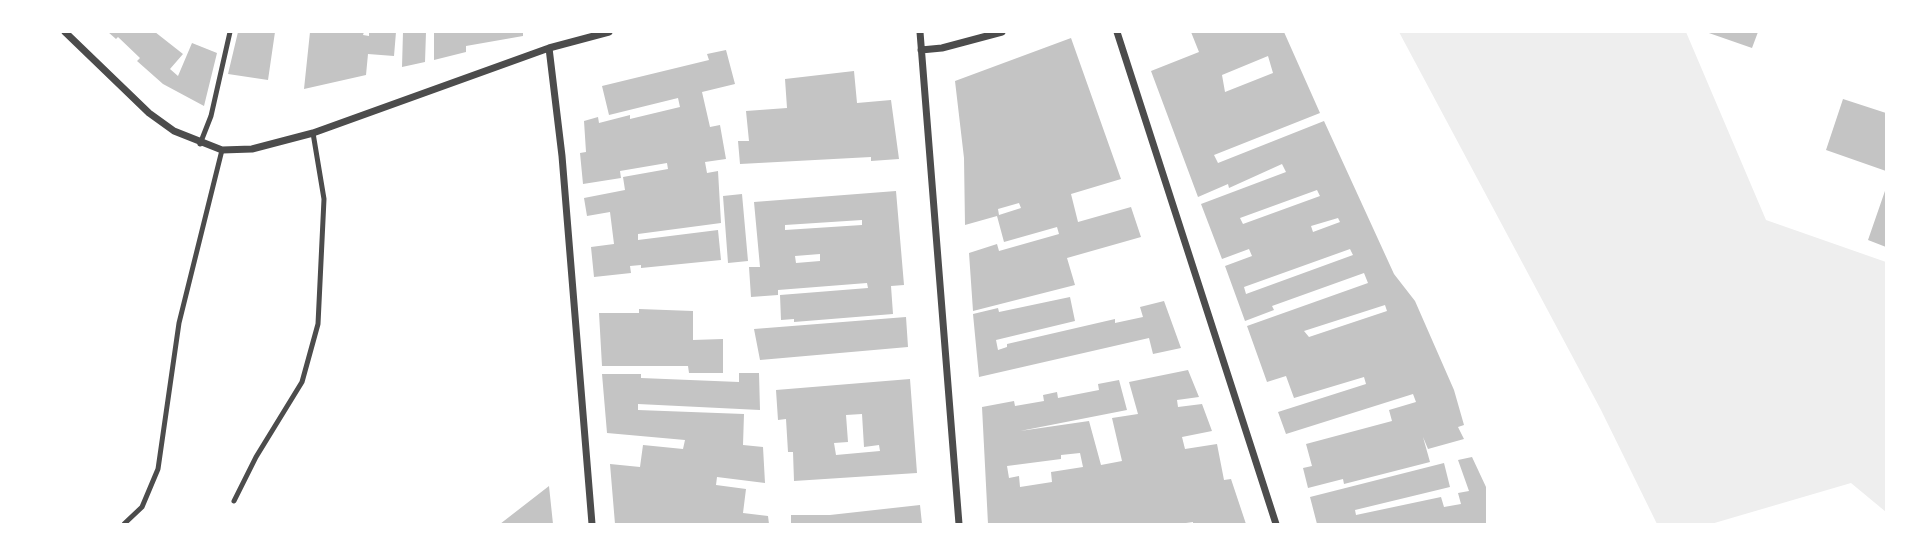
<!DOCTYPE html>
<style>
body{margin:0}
#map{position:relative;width:1918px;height:556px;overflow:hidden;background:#fff;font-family:Roboto,sans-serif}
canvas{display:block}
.frame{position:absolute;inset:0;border:33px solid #fff;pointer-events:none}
</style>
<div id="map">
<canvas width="1918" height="556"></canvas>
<div class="frame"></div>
</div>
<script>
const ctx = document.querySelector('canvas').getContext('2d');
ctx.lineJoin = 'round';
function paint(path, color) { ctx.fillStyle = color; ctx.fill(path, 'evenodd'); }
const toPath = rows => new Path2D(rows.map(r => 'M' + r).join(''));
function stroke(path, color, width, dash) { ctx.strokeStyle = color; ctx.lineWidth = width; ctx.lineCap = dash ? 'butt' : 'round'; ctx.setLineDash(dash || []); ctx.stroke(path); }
const green = toPath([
 [1399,32,1686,32,1766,220,1886,262,1886,512,1851,483,1711,524,1657,524,1601,410]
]);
const building = toPath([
 [108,32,155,32,183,54,170,69,178,76,192,43,217,53,204,106,163,84,137,61,140,58,118,37,116,39],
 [238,32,275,32,268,80,228,74],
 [310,32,364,32,363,35,369,36,369,32,396,32,394,56,368,54,366,75,304,89],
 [403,32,426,32,425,62,402,67],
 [434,32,523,32,523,36,466,46,466,52,434,60],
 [1191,32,1284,32,1320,113,1214,155,1218,163,1324,121,1394,274,1415,301,1454,390,1464,425,1458,427,1464,439,1428,449,1423,437,1430,462,1344,484,1343,479,1308,488,1303,468,1312,466,1306,444,1392,421,1389,410,1416,402,1413,394,1286,434,1278,412,1366,384,1364,377,1294,398,1286,376,1267,382,1247,326,1368,283,1364,273,1272,306,1274,310,1245,321,1225,266,1252,256,1249,249,1222,259,1201,204,1286,172,1282,164,1229,188,1228,184,1198,197,1151,71,1199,52],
 [1268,56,1273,73,1225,92,1222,75],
 [1317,190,1320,196,1243,224,1240,218],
 [1338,218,1340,222,1313,232,1311,226],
 [1350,249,1353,255,1246,294,1244,287],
 [1385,305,1387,311,1309,337,1304,331],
 [1706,32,1758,32,1752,48],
 [1071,38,1121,179,1071,194,1078,222,1131,207,1141,237,1067,258,1075,285,973,311,969,253,997,244,999,251,1059,234,1057,227,1004,242,997,216,965,225,964,158,955,81],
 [1019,203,1021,208,999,215,998,209],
 [726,50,735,84,702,92,710,127,720,125,726,159,705,162,707,173,718,171,721,223,638,234,638,240,718,230,721,260,641,268,641,265,630,266,631,273,594,277,591,247,614,244,610,212,587,216,584,198,625,190,623,177,668,169,667,163,620,171,621,178,583,184,580,153,586,152,584,121,598,117,599,123,630,115,630,119,680,107,678,98,609,115,602,86,709,60,707,54],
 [854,71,857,103,891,100,899,159,871,161,871,157,740,164,738,141,749,141,746,111,787,108,785,79],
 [1843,99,1886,113,1886,171,1826,150],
 [1886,188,1886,247,1868,240],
 [896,191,904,285,891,286,893,314,794,322,794,319,781,320,780,295,868,288,867,283,778,290,778,295,751,297,749,267,760,267,754,202],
 [862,220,862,225,785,230,785,225],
 [820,254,820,261,796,263,795,256],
 [742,194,748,261,728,263,723,196],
 [1070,297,1075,321,996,340,998,350,1007,347,1007,344,1115,319,1115,323,1143,317,1140,307,1164,301,1181,348,1153,354,1149,338,979,377,973,314,998,308,999,312],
 [639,309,693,311,693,340,723,339,723,373,689,373,688,366,602,366,599,313,639,313],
 [906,317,908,347,760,360,754,329],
 [1188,370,1199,397,1177,400,1178,407,1202,404,1212,431,1182,437,1185,449,1217,444,1224,480,1231,479,1246,524,1193,524,1193,522,1179,524,988,524,982,407,1014,401,1015,406,1044,401,1043,395,1057,392,1058,398,1099,390,1098,384,1119,380,1127,410,1020,431,1089,421,1101,465,1122,461,1112,418,1138,414,1129,382],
 [1080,453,1083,467,1051,472,1052,482,1020,487,1019,476,1009,478,1007,466,1061,459,1061,455],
 [739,373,759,373,760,410,638,404,638,410,744,414,743,445,763,447,765,483,717,477,716,485,746,489,743,513,768,516,769,524,615,524,610,464,640,467,643,445,683,449,685,440,607,433,602,374,641,374,641,378,739,382],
 [910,379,917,473,794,481,793,452,788,452,786,419,778,420,776,390],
 [862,414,864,447,879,445,880,451,836,455,834,443,848,442,846,415],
 [1472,457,1486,487,1486,524,1317,524,1310,497,1444,463,1450,487,1355,510,1356,515,1441,497,1444,507,1461,504,1458,493,1469,491,1458,460],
 [549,486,553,524,500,524],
 [920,505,922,524,791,524,791,515,830,515]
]);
const service = toPath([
 [200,144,211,116,230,32],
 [234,501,256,457,302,382,318,324,324,199,313,133],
 [124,524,142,507,158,469,179,323,222,150]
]);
const minor = toPath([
 [65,32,149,113,174,131,222,150,252,149,313,133,549,48,609,32],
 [920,32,959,524],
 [1117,32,1276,524],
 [549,48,562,156,592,524],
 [921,50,942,48,1002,32]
]);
paint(green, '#eee');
paint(building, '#c4c4c4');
stroke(service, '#4c4c4c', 5);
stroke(minor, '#4c4c4c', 7);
</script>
